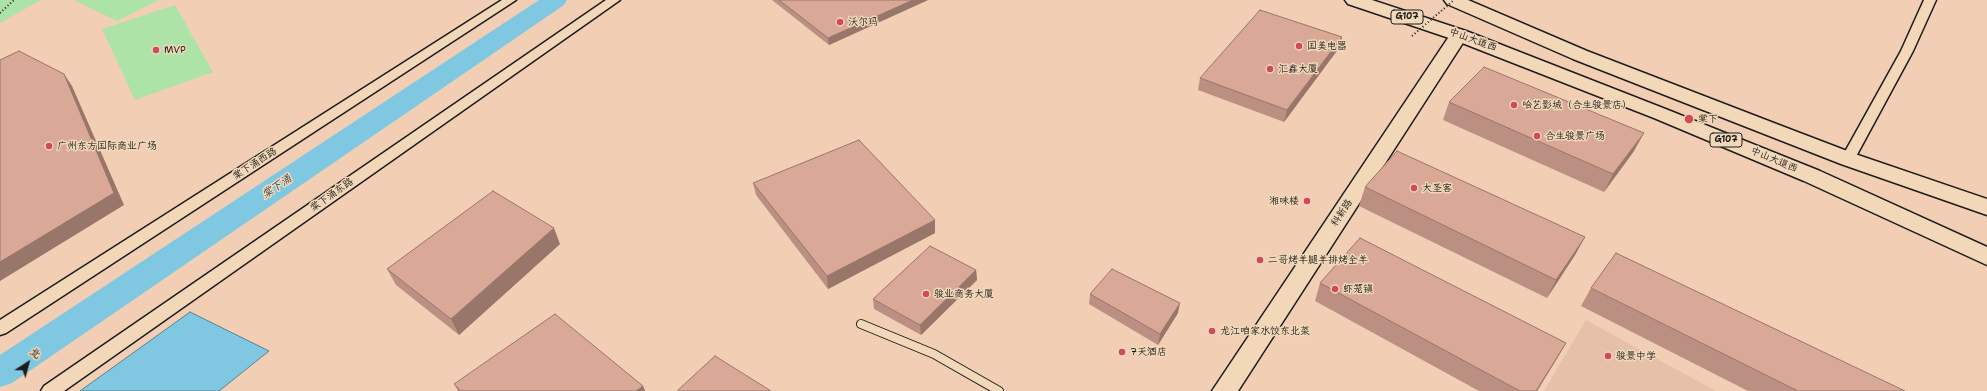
<!DOCTYPE html>
<meta charset="utf-8">
<style>
body{margin:0}
#map{position:relative;width:1987px;height:391px;overflow:hidden;background:#f2cfb4;font-family:"Shantell Sans","LXGW WenKai TC",sans-serif}
canvas{display:block}
.north{position:absolute;left:8px;top:343px;width:40px;height:40px;-webkit-text-stroke:3px #f2d8b9;paint-order:stroke;rotate:36deg;font-size:11px;font-weight:700;line-height:16px;text-align:center;color:#1c1c1c}
.north::after{content:'';display:block;margin:auto;width:14px;height:18px;background:#1c1c1c;clip-path:polygon(50% 0,100% 100%,50% 72%,0 100%)}
</style>
<div id="map">
<canvas width="1987" height="391"></canvas>
<div class="north">北</div>
</div>
<script>
const ctx = document.querySelector('canvas').getContext('2d');
ctx.lineJoin = 'round';
function paint(path, color) { ctx.fillStyle = color; ctx.fill(path, 'evenodd'); }
const toPath = rows => new Path2D(rows.map(r => 'M' + r).join(''));
function stroke(path, color, width, dash) { ctx.strokeStyle = color; ctx.lineWidth = width; ctx.lineCap = dash ? 'butt' : 'round'; ctx.setLineDash(dash || []); ctx.stroke(path); }
function label(font, color, halo, rows, align = 'center') {
  ctx.font = font + ' "Shantell Sans","LXGW WenKai TC",sans-serif'; ctx.lineWidth = 3; ctx.setLineDash([]); ctx.textBaseline = 'middle'; ctx.strokeStyle = halo; ctx.fillStyle = color; for (const [text, x, y, turn = 0] of rows) {
    ctx.save(); ctx.translate(x, y); ctx.rotate((+turn || 0) * Math.PI / 180); ctx.textAlign = isNaN(turn) ? turn : align; if (halo) ctx.strokeText(text, 0, 0); ctx.fillText(text, 0, 0); ctx.restore();
  }
}
const built = toPath([
 [1586,320,1716,391,1544,391]
]);
const green = toPath([
 [0,0,41,0,0,23],
 [74,0,159,0,117,21],
 [175,5,213,72,135,100,102,29]
]);
const water = toPath([
 [190,312,269,351,219,391,80,391,190,312]
]);
const river = toPath([
 [539,0,567,0,564,5,12,383,0,387,0,355,539,0]
]);
const path = toPath([
 [0,13,14,0]
]);
const lane = toPath([
 [861,324,934,354,999,391]
]);
const street = toPath([
 [502,0,516,0,6,333,0,335,0,320,502,0],
 [606,0,620,0,64,391,41,391,44,386,606,0],
 [1924,0,1936,0,1913,51,1853,162,1848,164,1843,162,1841,159,1901,51,1924,0]
]);
const secondary = toPath([
 [1459,30,1465,31,1468,35,1238,391,1212,391,1450,35,1453,31,1459,30]
]);
const highway = toPath([
 [1345,0,1372,0,1466,31,1668,110,1820,171,1987,247,1987,265,1804,181,1654,118,1452,39,1348,4,1345,0],
 [1444,0,1468,0,1587,51,1779,125,1855,154,1987,199,1987,215,1841,164,1573,59,1447,4,1444,0]
]);
const pathBridge = toPath([
 [1412,36,1454,0]
]);
const wall = toPath([
 [772,0,928,0,829,45],
 [1342,37,1339,48,1284,122,1198,90,1200,78],
 [1449,102,1634,151,1604,192,1443,120],
 [753,183,935,220,935,233,828,289,756,195],
 [1365,187,1585,237,1575,255,1547,298,1359,206],
 [560,244,459,335,396,285,387,269],
 [976,270,977,280,921,335,874,309,873,299],
 [1320,283,1566,343,1556,360,1537,391,1479,391,1315,301],
 [1591,288,1905,391,1748,391,1581,306],
 [1090,294,1178,313,1158,345,1089,304],
 [454,384,643,386,645,391,458,391]
]);
const shadedWall = toPath([
 [913,0,928,0,829,45,828,38],
 [1342,37,1339,48,1284,122,1287,110],
 [64,74,72,86,124,205,0,281,0,262],
 [1644,133,1634,151,1604,192,1613,174],
 [935,220,935,233,828,289,827,276],
 [554,228,560,244,459,335,451,319],
 [1585,237,1575,255,1547,298,1556,280],
 [976,270,977,280,921,335,920,325],
 [1180,303,1178,313,1158,345,1160,334],
 [1566,343,1556,360,1537,391,1536,391],
 [643,386,645,391,636,391]
]);
const building = toPath([
 [779,0,913,0,828,38,779,0],
 [1260,10,1342,37,1287,110,1200,78,1260,10],
 [19,51,64,74,114,193,0,262,0,60,19,51],
 [1484,67,1644,133,1613,174,1449,102,1484,67],
 [859,140,935,220,827,276,753,183,859,140],
 [1397,151,1585,237,1556,280,1365,187,1397,151],
 [493,191,554,228,451,319,387,269,493,191],
 [1360,238,1566,343,1536,391,1520,391,1320,283,1360,238],
 [930,246,976,270,920,325,873,299,930,246],
 [1616,253,1905,391,1798,391,1591,288,1616,253],
 [1112,269,1180,303,1160,334,1090,294,1112,269],
 [555,314,643,386,636,391,461,391,454,384,555,314],
 [715,356,771,391,677,391,715,356]
]);
const markers = [
 [840,22,4,"#d1495b"],
 [1299,46,4,"#d1495b"],
 [156,50,4,"#d1495b"],
 [1270,69,4,"#d1495b"],
 [1514,105,4,"#d1495b"],
 [1689,119,5,"#d1495b"],
 [1537,136,4,"#d1495b"],
 [49,146,4,"#d1495b"],
 [1414,188,4,"#d1495b"],
 [1307,201,4,"#d1495b"],
 [1260,260,4,"#d1495b"],
 [1335,289,4,"#d1495b"],
 [926,294,4,"#d1495b"],
 [1212,331,4,"#d1495b"],
 [1122,352,4,"#d1495b"],
 [1608,356,4,"#d1495b"]
];
const shields = [
 [1407,17,32],
 [1726,140,32]
];
const shieldNames = [
 ["G107",1407,17],
 ["G107",1726,140]
];
const poiNames = [
 ["沃尔玛",848,22],
 ["国美电器",1307,46],
 ["MVP",164,50],
 ["汇鑫大厦",1278,69],
 ["哈艺影城（合生骏景店）",1522,105],
 ["棠下",1698,119],
 ["合生骏景广场",1545,136],
 ["广州东方国际商业广场",57,146],
 ["大圣客",1422,188],
 ["湘味楼",1299,201,"right"],
 ["二哥烤羊腿羊排烤全羊",1268,260],
 ["虾笼镇",1343,289],
 ["骏业商务大厦",934,294],
 ["龙江咱家水饺东北菜",1220,331],
 ["7天酒店",1130,352],
 ["骏景中学",1616,356]
];
const streetNames = [
 ["中山大道西",1473,40,20],
 ["中山大道西",1774,160,23],
 ["棠下涌西路",255,164,-33],
 ["棠下涌东路",332,195,-35],
 ["科新路",1342,213,-57]
];
const waterNames = [
 ["棠下涌",277,187,-34]
];
paint(built, '#e6c0a8');
paint(green, '#ade3a6');
paint(water, '#80c8e1');
stroke(water, '#588392', 1);
paint(river, '#80c8e1');
stroke(lane, '#1c1c1c', 10);
stroke(street, '#1c1c1c', 3);
stroke(secondary, '#1c1c1c', 3);
stroke(highway, '#1c1c1c', 3);
stroke(path, '#1c1c1c', 2, [1, 2.5]);
stroke(lane, '#f2d8b9', 8);
paint(street, '#f2d8b9');
paint(secondary, '#f2d8b9');
paint(highway, '#f2d8b9');
stroke(pathBridge, '#1c1c1c', 2, [1, 2.5]);
paint(wall, '#bb9082');
paint(shadedWall, '#98766a');
paint(building, '#d9a897');
stroke(building, '#98766a', 1);
for (const [x, y, r, color] of markers) { const dot = new Path2D(); dot.arc(x, y, r, 0, 2 * Math.PI); ctx.fillStyle = color; ctx.fill(dot); stroke(dot, '#f2d8b9', 1.5); }
for (const [x, y, w] of shields) { const box = new Path2D(); box.roundRect(x - w / 2, y - 7, w, 14, 3); ctx.fillStyle = '#f2d8b9'; ctx.fill(box); stroke(box, '#1c1c1c', 1); }
label('bold 9px', '#1c1c1c', null, shieldNames);
label('10px', '#1c1c1c', '#f2d8b9', poiNames, 'left');
label('10px', '#1c1c1c', '#f2d8b9', streetNames);
label('italic 11px', '#35474d', '#f2d8b9', waterNames);
</script>
